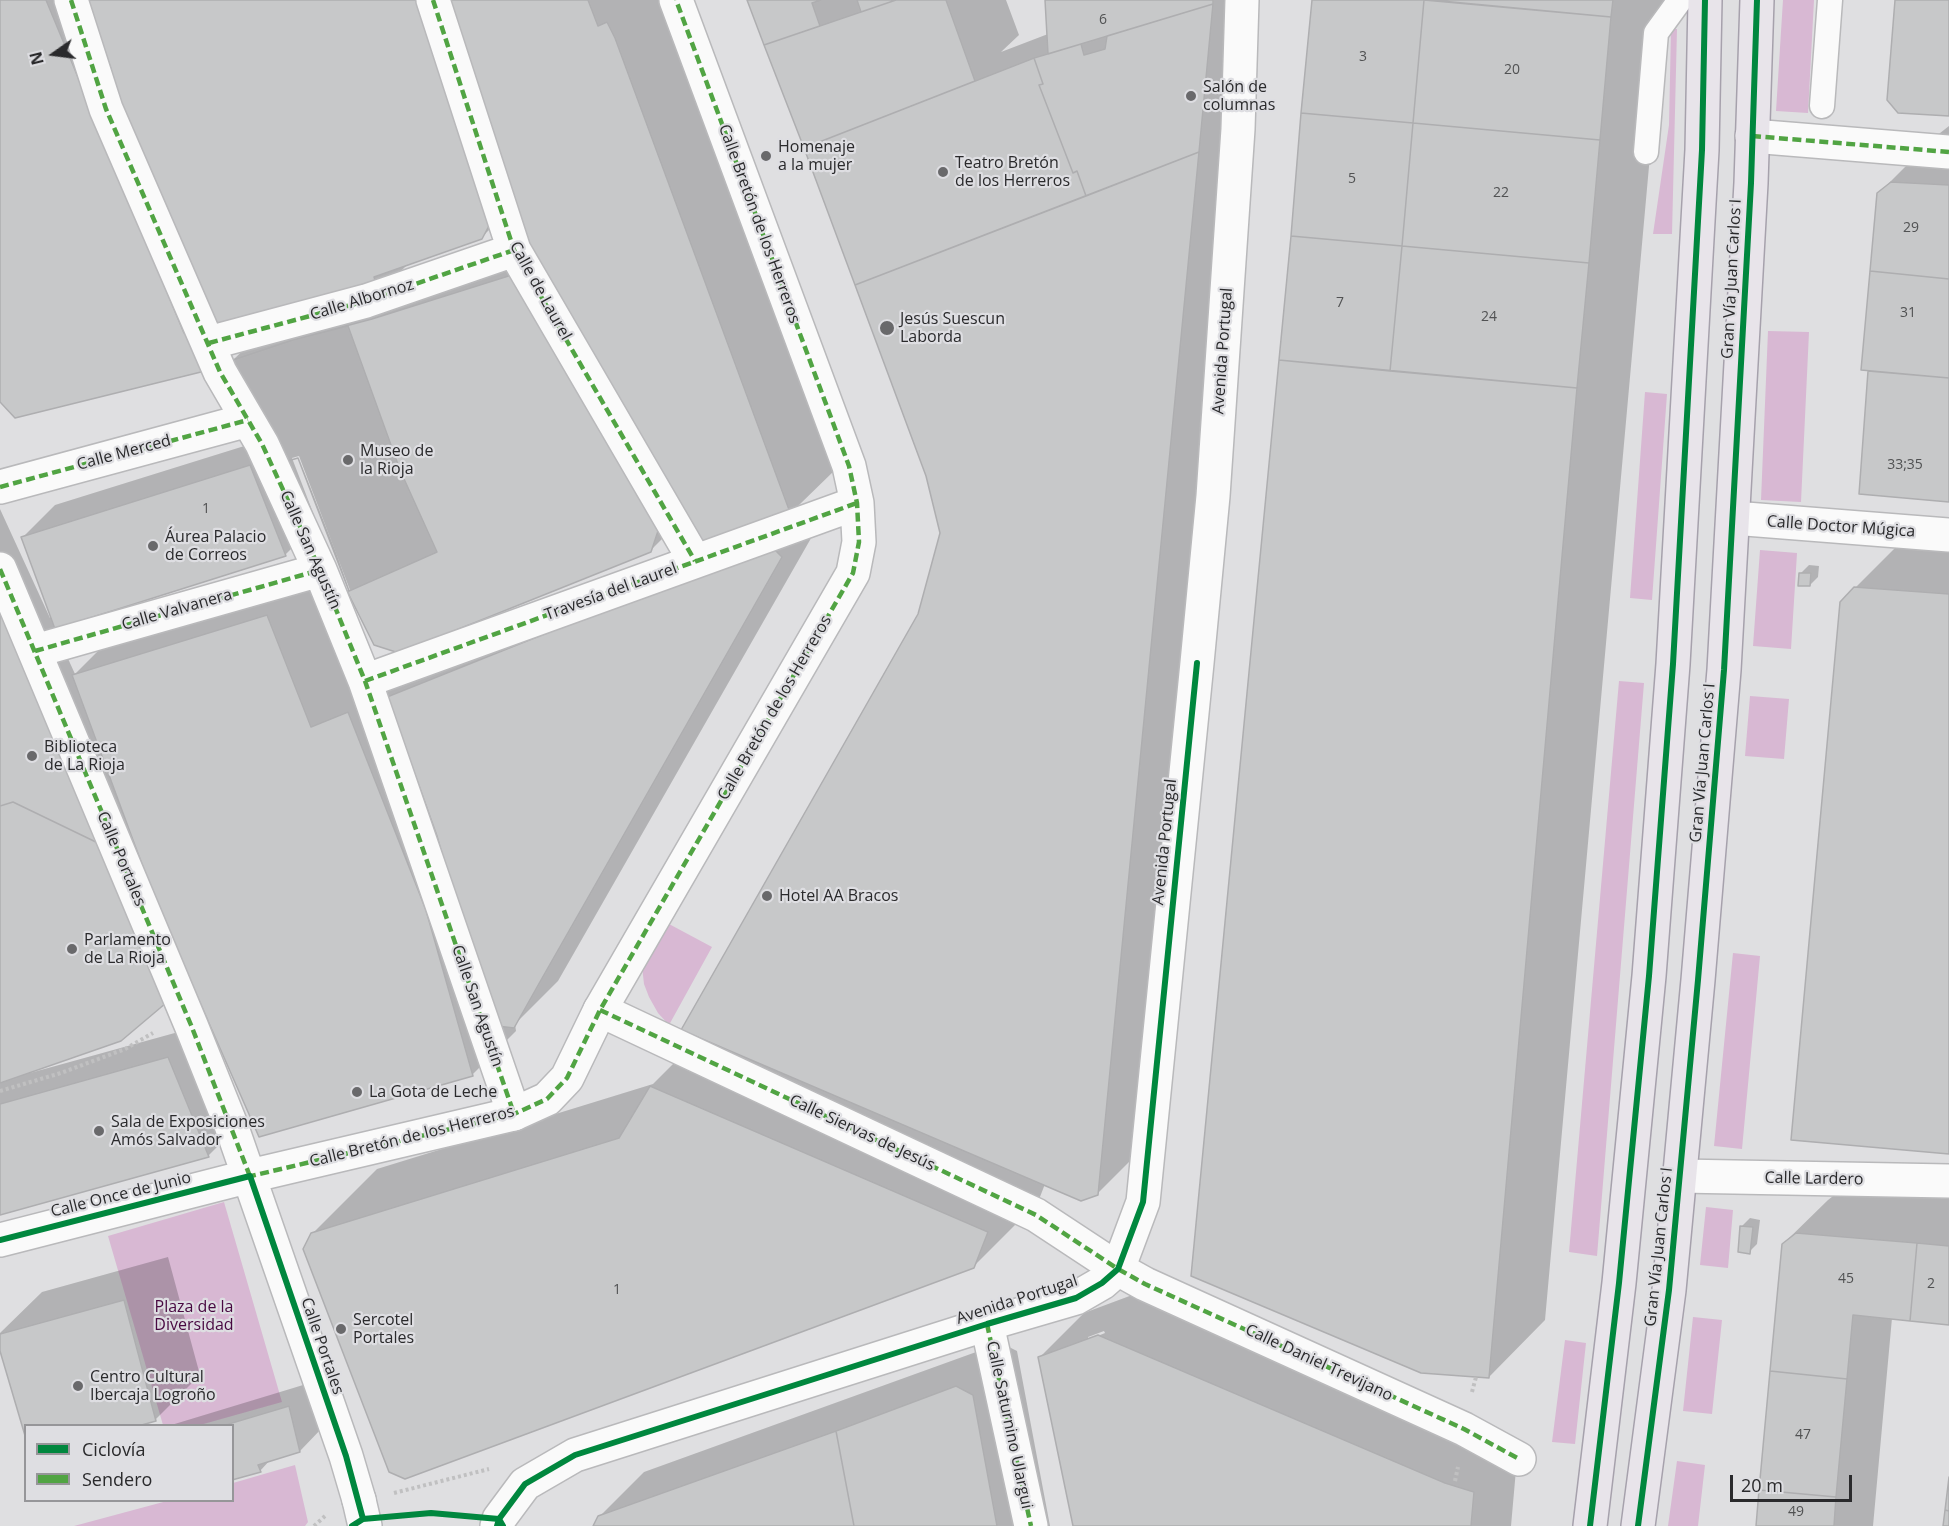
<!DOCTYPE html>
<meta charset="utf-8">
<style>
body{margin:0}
#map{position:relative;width:1949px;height:1526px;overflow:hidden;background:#dfdfe1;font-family:"Open Sans",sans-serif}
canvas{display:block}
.legend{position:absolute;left:24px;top:1424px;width:210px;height:78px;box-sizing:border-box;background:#dedee2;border:2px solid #969699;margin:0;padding:8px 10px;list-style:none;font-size:18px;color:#2a2a2c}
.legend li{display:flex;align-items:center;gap:12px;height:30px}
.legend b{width:30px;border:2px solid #969699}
.north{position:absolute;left:24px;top:24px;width:60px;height:60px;-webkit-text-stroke:4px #dedee2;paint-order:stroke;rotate:256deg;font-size:16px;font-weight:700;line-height:24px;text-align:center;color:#2a2a2c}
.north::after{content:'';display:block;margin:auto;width:21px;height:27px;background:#2a2a2c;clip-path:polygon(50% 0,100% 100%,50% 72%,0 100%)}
.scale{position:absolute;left:1730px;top:1475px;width:122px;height:27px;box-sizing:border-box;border:3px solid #2a2a2c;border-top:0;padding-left:8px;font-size:18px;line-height:21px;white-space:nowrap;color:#2a2a2c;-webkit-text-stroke:4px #dedee2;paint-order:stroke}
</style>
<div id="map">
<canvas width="1949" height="1526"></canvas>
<ul class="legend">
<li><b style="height:8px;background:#00873e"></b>Ciclovía</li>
<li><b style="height:8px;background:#51a443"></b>Sendero</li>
</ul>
<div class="north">N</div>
<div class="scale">20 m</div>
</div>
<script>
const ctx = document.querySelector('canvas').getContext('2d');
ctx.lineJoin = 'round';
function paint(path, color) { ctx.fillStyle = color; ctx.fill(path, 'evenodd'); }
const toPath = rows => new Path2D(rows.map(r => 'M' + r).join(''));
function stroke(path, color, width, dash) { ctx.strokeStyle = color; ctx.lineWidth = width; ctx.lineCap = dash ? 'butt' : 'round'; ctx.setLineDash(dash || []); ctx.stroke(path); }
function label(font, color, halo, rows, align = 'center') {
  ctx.font = font + ' "Open Sans",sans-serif'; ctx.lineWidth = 4.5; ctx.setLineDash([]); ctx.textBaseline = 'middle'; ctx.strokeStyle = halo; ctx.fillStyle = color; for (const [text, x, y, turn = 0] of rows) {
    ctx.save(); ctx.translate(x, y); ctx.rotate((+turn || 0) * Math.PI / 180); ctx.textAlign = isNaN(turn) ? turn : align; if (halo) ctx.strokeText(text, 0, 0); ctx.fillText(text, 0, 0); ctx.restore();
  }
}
const green = toPath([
 [1783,0,1814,0,1808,113,1776,111],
 [1671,29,1677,29,1672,234,1653,234,1669,125],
 [1768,331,1809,332,1801,502,1761,500],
 [1645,392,1667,394,1652,600,1630,598],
 [1760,550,1797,553,1791,649,1753,646],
 [1619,681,1644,683,1597,1256,1569,1252],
 [1750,696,1789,699,1784,759,1745,756],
 [669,924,712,947,669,1025,658,1013,649,997,644,984,642,966,661,928],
 [1733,953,1760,956,1742,1149,1714,1146],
 [224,1202,282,1402,200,1425,163,1425,108,1236],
 [1706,1207,1733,1210,1728,1268,1700,1265],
 [1693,1317,1722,1320,1712,1414,1683,1411],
 [1565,1340,1586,1343,1575,1444,1552,1442],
 [1677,1461,1705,1465,1698,1526,1668,1526],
 [295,1465,308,1522,305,1526,74,1526,167,1501,232,1500,233,1483]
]);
const shadow = toPath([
 [0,0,662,0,835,470,798,506,814,500,826,512,558,981,515,1024,516,1031,472,1075,190,977,30,1071,30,1073,200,1026,240,1124,208,1156,0,1213,0,509,50,618,52,617,23,537,55,505,270,438,232,361,274,320,0,400],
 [514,205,526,241,390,282,409,263,482,237],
 [299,456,350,590,650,551,687,514,705,544,433,653,399,687,392,669,355,684,311,571,118,631,75,674,54,628,285,555,317,523,292,458],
 [749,0,1006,0,1019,35,1001,52,1048,34,1046,0,1253,0,1142,1149,1097,1194,1045,1184,1038,1202,973,1267,312,1234,377,1169,653,1084,700,1037,919,614,941,533,928,475],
 [1314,0,1664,0,1545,1320,1489,1377],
 [1949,126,1949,500,1860,493,1870,370,1878,194,1935,137],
 [1912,531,1949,534,1949,1153,1855,588],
 [1809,565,1819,566,1818,577,1810,585,1801,573],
 [1842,1189,1949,1199,1949,1324,1892,1318,1873,1526,1757,1526,1783,1244,1828,1200],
 [1750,1218,1760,1220,1757,1244,1749,1252,1742,1226],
 [168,1257,200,1375,156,1419,132,1426,0,1345,0,1333,42,1292],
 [1143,1291,1518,1447,1511,1526,1075,1526,1040,1357,1084,1313],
 [1104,1331,1105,1333,1088,1340,1088,1337],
 [1001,1343,1017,1351,1050,1526,595,1526,600,1516,644,1472],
 [313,1382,324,1426,300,1451,271,1459,260,1471,232,1426,168,1426]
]);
const building = toPath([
 [0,0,46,0,184,333,188,331,205,371,15,418,0,402,0,0],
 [87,0,421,0,491,222,482,239,374,277,380,294,219,339,105,71,111,69,87,0],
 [445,0,588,0,598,26,607,22,615,38,791,515,707,550,524,239,445,0],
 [747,0,821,0,812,3,820,26,764,45,747,0],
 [857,0,896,0,861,12,857,0],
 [896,0,946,0,975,81,804,148,764,45,896,0],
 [1045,0,1213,0,1213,4,1048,54,1045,0],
 [1312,0,1424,0,1413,123,1301,113,1312,0],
 [1424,0,1611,17,1600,140,1413,123,1424,0],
 [1431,0,1613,0,1611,17,1431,0],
 [1895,0,1949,0,1949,116,1898,113,1887,100,1895,0],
 [1213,4,1199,152,1086,196,1077,171,1073,173,1039,85,1043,84,1034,58,1081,44,1084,55,1105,49,1107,36,1213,4],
 [1034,58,1043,84,1039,85,1073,173,1077,171,1086,196,855,285,804,148,1034,58],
 [1301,113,1413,123,1402,246,1291,236,1301,113],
 [1413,123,1600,140,1589,263,1402,246,1413,123],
 [1199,152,1098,1195,1081,1201,681,1030,918,614,940,533,926,476,855,285,1199,152],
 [1891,182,1949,185,1949,279,1870,271,1877,193,1891,182],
 [1291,236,1402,246,1390,371,1279,360,1291,236],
 [1402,246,1589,263,1577,388,1390,371,1402,246],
 [1870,271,1949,279,1949,378,1861,370,1870,271],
 [518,273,659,528,651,552,399,653,374,645,347,591,349,591,335,552,298,458,281,463,230,361,293,340,372,319,518,273],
 [348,326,400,470,437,552,349,591,298,458,281,463,230,361,293,340,348,326],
 [1279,360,1577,388,1489,1378,1421,1373,1191,1276,1279,360],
 [1868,371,1949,378,1949,502,1859,494,1868,371],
 [250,465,286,556,55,629,21,537,250,465],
 [769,544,782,557,541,980,514,1028,489,1025,437,836,387,697,769,544],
 [1799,573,1811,573,1810,586,1798,586,1799,573],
 [1854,587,1949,594,1949,1154,1791,1140,1840,602,1854,587],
 [0,610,100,844,13,802,0,806,0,610],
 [267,615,311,727,348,712,426,910,473,1076,259,1137,157,905,72,675,267,615],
 [13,802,100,844,166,1003,121,1041,0,1083,0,806,13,802],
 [168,1057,209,1157,0,1215,0,1104,168,1057],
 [650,1086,988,1232,974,1268,405,1479,389,1472,303,1249,311,1233,619,1138,650,1086],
 [1740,1226,1753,1227,1750,1254,1738,1252,1740,1226],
 [1796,1233,1917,1243,1910,1321,1853,1315,1847,1379,1770,1371,1782,1244,1796,1233],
 [1917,1243,1949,1246,1949,1325,1910,1321,1917,1243],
 [124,1300,156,1421,138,1426,26,1426,26,1439,0,1351,0,1334,124,1300],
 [1098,1335,1445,1483,1474,1492,1471,1526,1073,1526,1038,1357,1098,1335],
 [1770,1371,1847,1379,1836,1497,1759,1490,1770,1371],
 [956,1386,973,1395,997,1526,854,1526,836,1431,956,1386],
 [289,1406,300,1452,258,1465,261,1472,232,1480,232,1426,222,1426,289,1406],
 [836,1431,854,1526,593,1526,598,1516,836,1431],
 [1949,1477,1949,1511,1945,1510,1949,1477],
 [1759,1490,1836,1497,1834,1526,1756,1526,1759,1490],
 [1945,1510,1949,1511,1949,1526,1943,1526,1945,1510]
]);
const path = toPath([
 [0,1091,61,1073,125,1049,153,1033],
 [1472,1392,1476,1377],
 [1455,1481,1458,1467],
 [394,1493,489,1469],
 [314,1526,325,1516]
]);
const service = toPath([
 [1822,106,1830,0],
 [1646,152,1656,33,1680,0]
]);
const pedestrian = toPath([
 [71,0,106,109,220,372,262,444,320,570,365,681,514,1114],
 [433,0,514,250,695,561],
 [676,0,849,466,857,503,859,542,853,573,600,1010,1036,1215,1118,1269,1145,1284,1464,1429,1519,1459],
 [1752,136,1949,152],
 [209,343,366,301,514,250],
 [0,487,248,420],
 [35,651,320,570],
 [365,681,857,503],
 [987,1324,1031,1526],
 [359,1500,365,1526]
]);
const minor = toPath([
 [1733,518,1949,535],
 [0,569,191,1025,231,1125,346,1456,359,1500],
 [1680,1176,1949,1181],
 [0,1240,250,1176,514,1114,547,1099,567,1078,600,1010],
 [497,1526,499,1519,525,1484,575,1455,987,1324,1076,1298,1102,1283,1118,1269,1143,1202,1197,663,1213,496,1238,129,1242,0]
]);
const primary = toPath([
 [1590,1526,1619,1283,1649,976,1673,664,1702,150,1705,0],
 [1638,1526,1669,1290,1698,980,1724,670,1751,183,1757,0]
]);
const quiet = toPath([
 [71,0,106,109,220,372,262,444,320,570,365,681,514,1114],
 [433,0,514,250,695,561],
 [1752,136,1949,152],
 [209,343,366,301,514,250],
 [0,487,248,420],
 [0,569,191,1025,251,1179],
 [35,651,320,570],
 [365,681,857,503],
 [600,1010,1036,1215,1118,1269,1145,1284,1464,1429,1519,1459],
 [247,1177,514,1114,547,1099,567,1078,600,1010,853,573,859,542,857,503,849,466,676,0],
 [987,1324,1031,1526]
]);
const cycleway = toPath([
 [0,1240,250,1176,346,1456,363,1519],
 [352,1526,363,1519,431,1513,499,1519,503,1526],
 [497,1526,499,1519,525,1484,575,1455,987,1324,1076,1298,1102,1283,1118,1269,1143,1202,1197,663],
 [1590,1526,1619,1283,1649,976,1673,664,1702,150,1705,0],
 [1638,1526,1669,1290,1698,980,1724,670,1751,183,1757,0]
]);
const markers = [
 [1191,96,6,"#69696b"],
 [766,156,6,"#69696b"],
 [943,172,6,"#69696b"],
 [887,328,8,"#69696b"],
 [348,460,6,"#69696b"],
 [153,546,6,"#69696b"],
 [32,756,6,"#69696b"],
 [767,896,6,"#69696b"],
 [72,949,6,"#69696b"],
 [357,1092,6,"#69696b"],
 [99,1131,6,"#69696b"],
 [341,1329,6,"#69696b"],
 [78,1386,6,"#69696b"]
];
const numberNames = [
 ["6",1103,20],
 ["3",1363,57],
 ["20",1512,70],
 ["5",1352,179],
 ["22",1501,193],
 ["29",1911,228],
 ["7",1340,303],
 ["31",1908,313],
 ["24",1489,317],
 ["33;35",1905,465],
 ["1",206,509],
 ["45",1846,1279],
 ["2",1931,1284],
 ["1",617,1290],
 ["47",1803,1435],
 ["49",1796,1512]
];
const poiNames = [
 ["Salón de",1203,87],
 ["columnas",1203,105],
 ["Homenaje",778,147],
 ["a la mujer",778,165],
 ["Teatro Bretón",955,163],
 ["de los Herreros",955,181],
 ["Jesús Suescun",900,319],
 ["Laborda",900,337],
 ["Museo de",360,451],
 ["la Rioja",360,469],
 ["Áurea Palacio",165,537],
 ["de Correos",165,555],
 ["Biblioteca",44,747],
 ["de La Rioja",44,765],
 ["Hotel AA Bracos",779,896],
 ["Parlamento",84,940],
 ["de La Rioja",84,958],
 ["La Gota de Leche",369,1092],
 ["Sala de Exposiciones",111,1122],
 ["Amós Salvador",111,1140],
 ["Sercotel",353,1320],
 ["Portales",353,1338],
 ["Centro Cultural",90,1377],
 ["Ibercaja Logroño",90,1395]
];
const streetNames = [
 ["Calle Bretón de los Herreros",759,224,70],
 ["Gran Vía Juan Carlos I",1732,279,-87],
 ["Calle de Laurel",540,291,61],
 ["Calle Albornoz",362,300,-17],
 ["Avenida Portugal",1223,351,-86],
 ["Calle Merced",124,453,-15],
 ["Calle Doctor Múgica",1841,527,4],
 ["Calle San Agustín",310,550,66],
 ["Travesía del Laurel",611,592,-20],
 ["Calle Valvanera",177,610,-16],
 ["Calle Bretón de los Herreros",775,708,-60],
 ["Gran Vía Juan Carlos I",1703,763,-85],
 ["Avenida Portugal",1165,842,-84],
 ["Calle Portales",121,859,67],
 ["Calle San Agustín",477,1006,71],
 ["Calle Siervas de Jesús",862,1133,25],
 ["Calle Bretón de los Herreros",412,1137,-14],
 ["Calle Lardero",1814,1179,1],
 ["Calle Once de Junio",121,1195,-14],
 ["Gran Vía Juan Carlos I",1659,1247,-84],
 ["Avenida Portugal",1017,1300,-18],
 ["Calle Portales",322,1346,71],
 ["Calle Daniel Trevijano",1319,1363,25],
 ["Calle Saturnino Ulargui",1009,1425,78]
];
const parkNames = [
 ["Plaza de la",194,1307],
 ["Diversidad",194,1325]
];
paint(green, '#d8b8d3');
paint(shadow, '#0003');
paint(building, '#c7c8c9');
stroke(building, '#aeaeb0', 1.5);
stroke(service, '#b9b9bb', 27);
stroke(pedestrian, '#b9b9bb', 36);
stroke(minor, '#b9b9bb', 36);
stroke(primary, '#a6a1ac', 36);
stroke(path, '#c0c0c1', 4, [3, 3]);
stroke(service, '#fafafa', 24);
stroke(pedestrian, '#fafafa', 33);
stroke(minor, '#fafafa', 33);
stroke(primary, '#e8e4ea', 33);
stroke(quiet, '#51a443', 4.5, [9, 4.5]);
stroke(cycleway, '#00873e', 6);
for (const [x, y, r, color] of markers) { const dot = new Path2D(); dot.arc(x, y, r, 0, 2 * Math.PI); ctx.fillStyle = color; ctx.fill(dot); stroke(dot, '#dedee2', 2); }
label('14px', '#515253', null, numberNames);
label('16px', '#2a2a2c', '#dedee2', poiNames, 'left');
label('16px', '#2a2a2c', '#dedee2', streetNames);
label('16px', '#480841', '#dedee2', parkNames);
</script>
